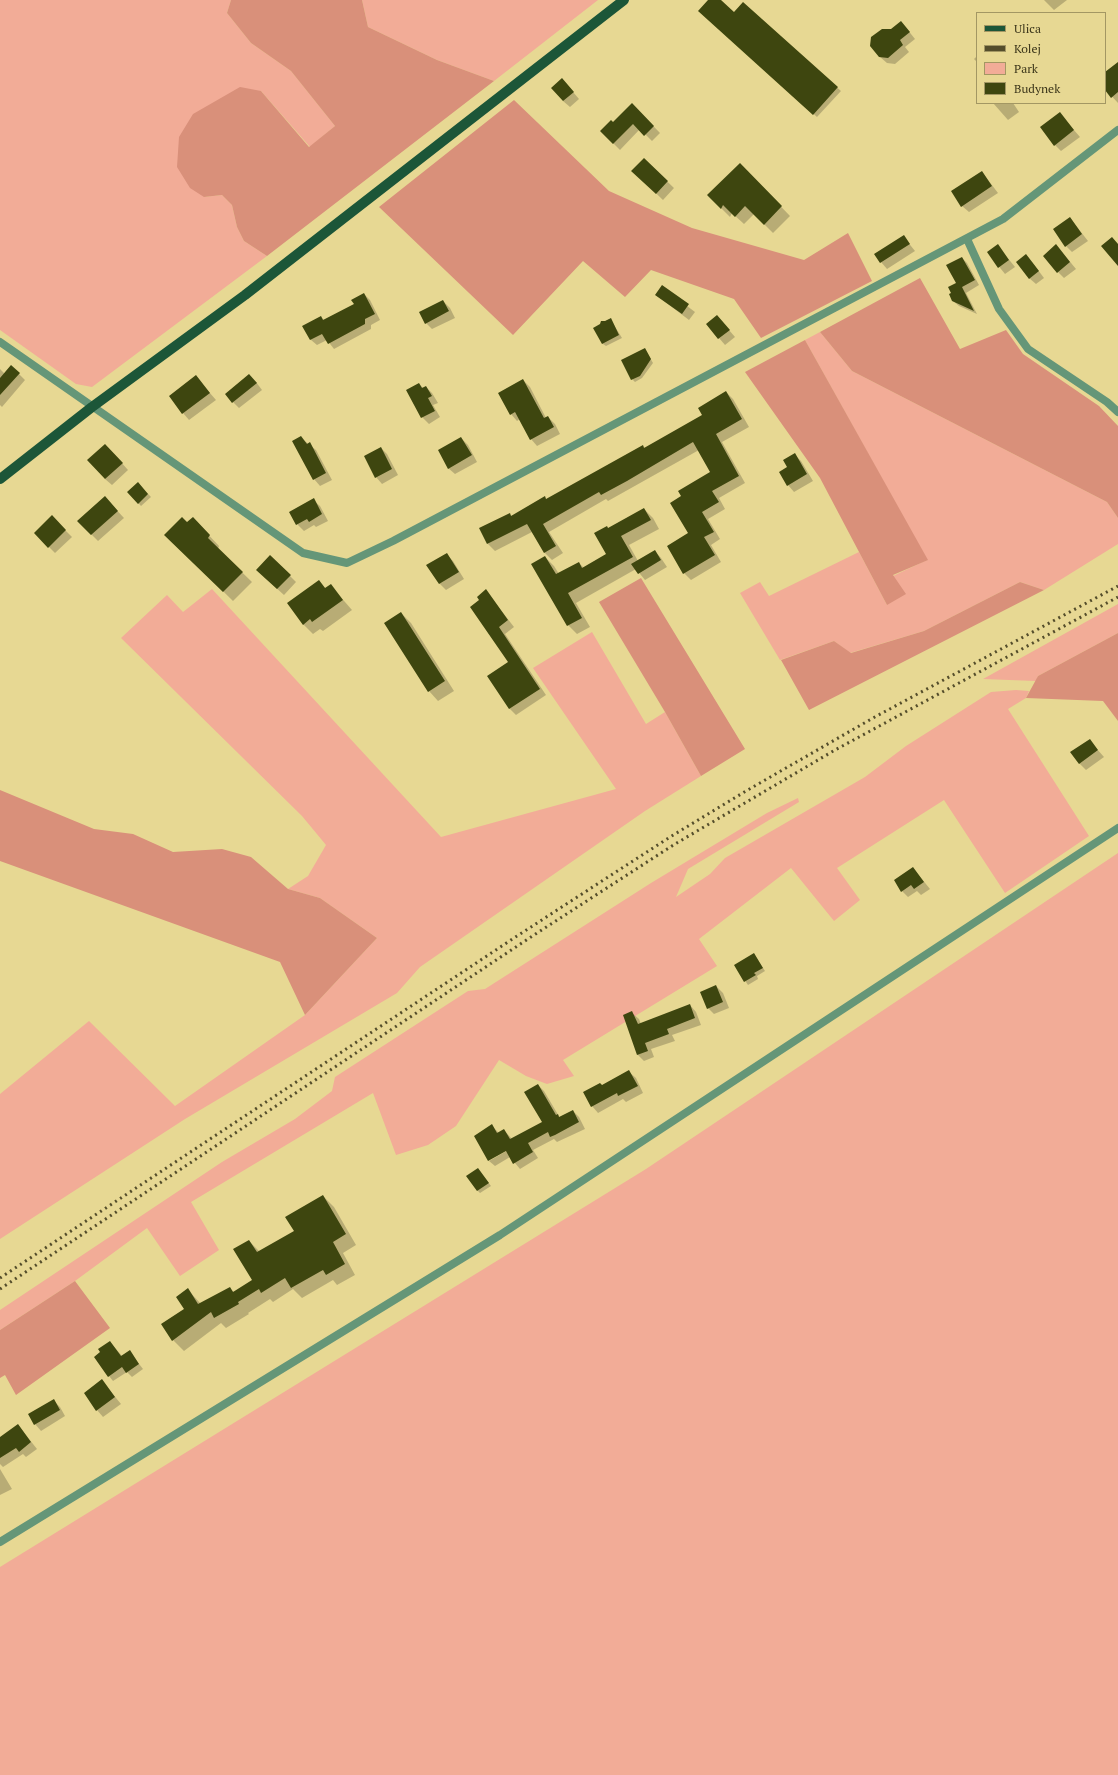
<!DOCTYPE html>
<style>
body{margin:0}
#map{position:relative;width:1118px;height:1775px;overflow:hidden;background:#e7d893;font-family:"PT Serif",serif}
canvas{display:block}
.legend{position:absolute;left:976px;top:12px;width:130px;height:92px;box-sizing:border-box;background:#e7d893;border:1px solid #a39763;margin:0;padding:5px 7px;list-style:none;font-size:12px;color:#3c361a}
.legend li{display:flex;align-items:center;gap:8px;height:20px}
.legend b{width:20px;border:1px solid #a39763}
</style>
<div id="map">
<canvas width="1118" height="1775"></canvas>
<ul class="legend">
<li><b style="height:5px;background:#1c5638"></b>Ulica</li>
<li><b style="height:5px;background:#544d2b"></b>Kolej</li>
<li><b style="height:11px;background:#f2ac97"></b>Park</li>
<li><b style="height:11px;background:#3e460f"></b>Budynek</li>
</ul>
</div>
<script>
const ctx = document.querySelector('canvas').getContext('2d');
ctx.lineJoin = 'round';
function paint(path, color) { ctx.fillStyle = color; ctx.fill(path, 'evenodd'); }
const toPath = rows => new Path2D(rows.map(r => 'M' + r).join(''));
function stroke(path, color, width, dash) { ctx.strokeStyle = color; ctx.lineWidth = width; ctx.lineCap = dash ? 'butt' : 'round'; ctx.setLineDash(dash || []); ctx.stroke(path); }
const green = toPath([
 [0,0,231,0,227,13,251,43,291,71,335,126,310,147,261,91,204,197,222,195,232,205,237,227,244,241,267,256,92,387,76,384,0,330],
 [362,0,598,0,494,81,437,60,368,27],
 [820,332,852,371,1107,502,1118,518,1118,544,1044,590,1020,582,924,631,850,653,834,641,780,660,740,593,760,582,769,596,859,552,887,605,893,576,927,560,805,340],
 [212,589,441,837,616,789,533,668,592,632,646,724,665,712,701,776,645,811,420,967,397,993,185,1119,0,1239,0,1094,89,1021,175,1106,305,1015,377,938,320,898,288,889,308,876,326,845,302,816,121,638,167,595,183,612],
 [1118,604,1118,633,1038,676,1036,681,983,679],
 [1016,690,1029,691,1026,698,1008,709,1089,836,1005,893,944,800,837,868,860,900,834,921,791,868,699,939,717,966,563,1060,574,1076,547,1084,526,1076,499,1060,456,1126,428,1145,396,1155,373,1093,191,1202,219,1250,180,1276,147,1228,75,1281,0,1330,0,1310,222,1162,295,1119,332,1091,335,1077,468,991,485,989,651,883,767,813,798,798,799,802,688,869,676,897,710,874,725,858,865,777,906,746,991,692],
 [1118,853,1118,1775,0,1775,0,1567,646,1169]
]);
const forest = toPath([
 [231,0,362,0,368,27,437,60,494,81,267,256,244,241,237,227,232,205,222,195,204,197,190,188,177,167,179,137,193,114,240,87,261,91,309,147,335,126,291,71,251,43,227,13],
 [514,100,609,191,692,228,804,260,848,233,872,281,761,338,734,299,651,270,625,297,583,261,513,335,379,207],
 [920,278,960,349,1006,330,1023,354,1099,406,1118,426,1118,518,1107,502,852,371,820,332],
 [805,340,928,560,893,575,906,594,887,605,820,478,745,372],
 [641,578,745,749,701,776,665,712,599,602],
 [1020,582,1044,590,809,710,781,660,834,641,851,653,924,631],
 [1118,633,1118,721,1103,701,1026,698,1038,676],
 [0,790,94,829,133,834,173,852,222,849,251,857,288,889,320,898,377,938,305,1015,280,962,0,861],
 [75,1281,110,1328,16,1395,5,1375,0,1378,0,1330]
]);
const shadow = toPath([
 [709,0,719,0,734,13,743,3,841,91,817,117,703,14],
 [1044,0,1067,0,1054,10],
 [907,29,915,39,905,47,909,52,895,64,887,63,880,57],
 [977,56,977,62,974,59],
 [1118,63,1118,103,1105,89,1105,74],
 [568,86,579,99,570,107,563,101],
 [993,103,1013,103,1019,112,1008,120],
 [632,104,660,133,652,141,640,129,620,150,601,131,613,123],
 [1060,114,1080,137,1061,151,1055,145],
 [644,159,674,188,663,200,633,171],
 [740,164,790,216,773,233,754,214,744,224,732,213,730,217,708,195],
 [982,172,998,193,969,212,962,206],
 [1070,218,1088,241,1072,252,1066,246],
 [903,236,915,251,887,269,881,262],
 [998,246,1015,267,1005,274,988,253],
 [1062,252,1076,269,1064,278,1058,272],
 [962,258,967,263,979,285,966,293,977,314,959,306,953,301],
 [1032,262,1044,278,1036,284,1029,278],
 [662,287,695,312,689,320,656,295],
 [364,294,370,300,380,320,371,325,371,329,334,349,327,340,317,345,311,340,304,326,321,317,324,320,355,304],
 [443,301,450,308,455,318,432,329,426,323],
 [717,316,735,337,725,345,707,324],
 [611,320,622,338,606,346,603,344,605,322],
 [645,349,653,363,642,378,635,382,632,379],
 [0,369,5,374,19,374,25,380,2,407,0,405],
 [196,377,216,400,189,420,183,413],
 [523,380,530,387,546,418,548,417,555,424,560,434,537,446,531,439,520,419,517,421,511,414],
 [256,382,262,390,239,408,233,402],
 [419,384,423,388,426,387,432,393,438,403,433,405,440,417,429,424,422,417],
 [726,392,733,399,749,427,722,442,745,483,719,498,725,509,708,519,720,539,711,545,721,562,691,580,684,573,668,547,689,534,683,496,711,472,699,450,608,501,606,499,549,532,563,553,552,560,545,553,532,532,495,551,488,544,509,514,512,516,547,500,643,446,645,448,703,415],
 [301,438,316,450,332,480,320,486,314,479],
 [461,438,468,445,477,462,455,474,448,468],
 [381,448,387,454,398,475,382,484,376,477],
 [112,452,128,470,112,485,105,479],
 [795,455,801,461,813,481,794,492,788,485,789,468],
 [138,483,151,497,141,506,128,492],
 [313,500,320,506,328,521,316,527,314,525,304,531,297,524],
 [111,504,124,518,98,541,78,521],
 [644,509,653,518,659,529,629,545,638,561,655,551,661,558,667,567,645,580,636,569,576,603,590,627,577,634,568,625,545,557,554,566,559,574,579,563,584,568,607,555,608,529],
 [52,517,72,537,55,553,35,533],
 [187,524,202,528,219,546,218,549,252,582,233,601,166,535],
 [446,554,453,561,464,579,446,590,440,584,428,565],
 [270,556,296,582,284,595,264,577],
 [319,581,326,589,331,586,352,610,323,631,320,629,313,634,303,624],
 [486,591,514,627,505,634,546,695,516,715,509,708,509,662,481,600],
 [401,613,411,623,454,691,438,701,429,691],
 [1089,740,1104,757,1086,770,1079,763],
 [913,868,930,889,921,895,917,891,908,897,902,891],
 [754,954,765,971,757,976,758,979,748,985,735,966],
 [716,986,723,993,729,1008,714,1014,708,1008],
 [690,1005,696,1012,701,1025,672,1035,675,1041,651,1049,654,1057,644,1061,638,1055,625,1015,632,1013,639,1019,641,1024],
 [629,1072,636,1078,643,1093,626,1102,623,1099,598,1113,592,1106,602,1086],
 [538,1085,544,1091,560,1118,573,1111,579,1117,585,1129,557,1142,554,1139,533,1150,538,1158,520,1169,510,1157,495,1166,489,1161,510,1149,509,1147,489,1159,492,1126,499,1133,504,1130,512,1139,543,1123],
 [480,1172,491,1186,480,1193,477,1190],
 [323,1196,334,1207,356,1245,343,1253,355,1275,337,1285,333,1280,302,1298,293,1289,273,1302,270,1299,248,1313,249,1314,226,1328,221,1323,184,1351,173,1340,162,1324,185,1309,188,1290,201,1304,229,1288,234,1292,254,1280,249,1241,260,1252,295,1231],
 [110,1342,122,1356,129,1351,143,1369,132,1377,127,1372,113,1381,109,1376],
 [102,1381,121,1404,103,1417,97,1410],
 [53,1400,60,1407,65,1416,41,1431,35,1424],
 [18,1425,37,1449,26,1457,23,1454,3,1467,0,1464,0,1441],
 [0,1469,12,1489,0,1495]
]);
const building = toPath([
 [708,0,721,0,734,12,743,2,838,87,813,115,698,11],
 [901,21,910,32,900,40,903,45,888,58,879,57,870,46,871,37,882,29,891,29],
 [1118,62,1118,92,1111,98,1105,90,1105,72],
 [562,78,574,92,563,101,551,88],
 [632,103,654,126,644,136,633,124,613,144,600,131,611,120,613,122],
 [1060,112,1074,130,1054,146,1040,127],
 [644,158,668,181,656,194,631,171],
 [740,163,782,206,764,225,745,206,735,217,723,205,721,209,707,195],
 [982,171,992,186,961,207,951,191],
 [1070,217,1082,234,1065,247,1053,229],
 [904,235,910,244,880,263,874,254],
 [1112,237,1118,244,1118,266,1101,246],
 [998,244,1009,260,998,268,987,252],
 [1056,244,1070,262,1057,273,1043,256],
 [1026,254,1039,271,1029,279,1016,262],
 [962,257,975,280,962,287,974,311,952,301,949,294,951,293,948,287,956,283,946,265],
 [662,285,689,304,682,314,655,295],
 [364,293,375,314,365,319,365,324,328,344,322,334,310,340,302,326,321,316,323,320,354,304,351,300],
 [443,300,449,311,425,324,419,312],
 [717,315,730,330,718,339,706,324],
 [611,318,619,335,602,344,593,328,600,324,601,321,605,321],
 [645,348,651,359,640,376,631,380,621,360],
 [11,365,20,373,0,395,0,378],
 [249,374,257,383,232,403,225,394],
 [196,375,210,393,182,414,169,396],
 [523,379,544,418,548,416,554,427,530,440,515,412,510,415,498,393],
 [419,383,422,388,426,386,432,396,428,398,435,411,421,418,406,390],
 [726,391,742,419,716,434,739,476,712,491,719,502,702,512,714,532,704,537,715,555,683,574,667,546,688,533,670,503,681,496,678,491,710,472,693,442,627,481,601,495,599,492,543,524,556,546,544,553,527,524,487,544,479,528,510,513,511,516,545,496,546,499,643,445,644,448,702,415,698,408],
 [301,436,307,444,310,442,326,473,313,480,292,441],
 [461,437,472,455,448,469,438,450],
 [105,444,123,463,105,479,87,460],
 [381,447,392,469,375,478,364,456],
 [795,453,807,474,787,486,779,472,787,467,783,460],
 [138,482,148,494,138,504,127,492],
 [105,496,118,511,91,535,77,521],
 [314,498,322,514,309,522,307,519,296,525,289,512],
 [644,508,651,520,621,536,633,557,568,593,582,618,567,626,531,564,545,556,556,574,579,562,582,568,606,554,594,533,607,526,608,528],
 [52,515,66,530,48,548,34,533],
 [182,517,187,522,193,517,210,535,208,538,243,572,223,592,164,535],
 [655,550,661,560,638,574,631,564],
 [447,553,459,572,439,584,426,565],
 [270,555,291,575,277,589,256,570],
 [319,580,325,588,331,584,343,600,312,622,310,619,303,625,287,603],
 [486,589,508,620,499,627,540,689,509,709,487,676,508,662,470,607,479,600,477,597],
 [401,612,445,681,428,692,384,623],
 [1090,739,1098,750,1079,764,1070,752],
 [913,867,924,882,914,889,911,885,901,892,894,880],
 [754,953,763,968,754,973,756,975,744,982,734,965],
 [716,985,723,1002,707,1009,700,992],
 [690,1004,695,1018,667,1029,669,1034,645,1043,648,1051,637,1055,623,1015,632,1011,638,1024],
 [629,1070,638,1086,618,1096,617,1093,591,1107,583,1092,600,1083,602,1085],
 [538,1084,556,1115,558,1114,559,1117,573,1110,579,1122,555,1135,550,1137,548,1132,528,1143,533,1152,513,1164,506,1151,488,1161,474,1136,492,1124,497,1133,504,1129,510,1139,542,1122,524,1092],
 [478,1168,489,1183,477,1191,466,1176],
 [323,1195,346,1234,333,1242,345,1264,326,1275,323,1270,291,1288,285,1278,261,1293,259,1289,238,1302,239,1304,214,1318,211,1312,172,1341,161,1324,184,1309,176,1297,188,1288,198,1304,230,1287,233,1292,252,1280,233,1249,249,1240,257,1252,294,1231,285,1217],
 [110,1341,121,1356,130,1350,139,1364,126,1373,122,1367,108,1377,94,1357,100,1352,98,1349],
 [102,1379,115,1397,96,1411,84,1393],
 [54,1399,60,1410,34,1425,28,1414],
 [18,1424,31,1442,19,1452,16,1448,0,1458,0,1437]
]);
const minor = toPath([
 [967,239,999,309,1028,349,1107,402,1118,412],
 [0,342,303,553,347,563,393,541,1003,219,1118,130],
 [0,1542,500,1235,1118,828]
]);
const primary = toPath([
 [0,479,92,407,245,295,624,0]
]);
const rail = toPath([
 [0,1278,517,936,670,837,746,791,873,718,1118,586],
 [0,1289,537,933,675,844,835,750,1118,597]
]);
paint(green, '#f2ac97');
paint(forest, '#d9907a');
paint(shadow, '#0003');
paint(building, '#3e460f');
stroke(minor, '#659678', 8);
stroke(primary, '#1c5638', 10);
stroke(rail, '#544d2b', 3, [2, 4]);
</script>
